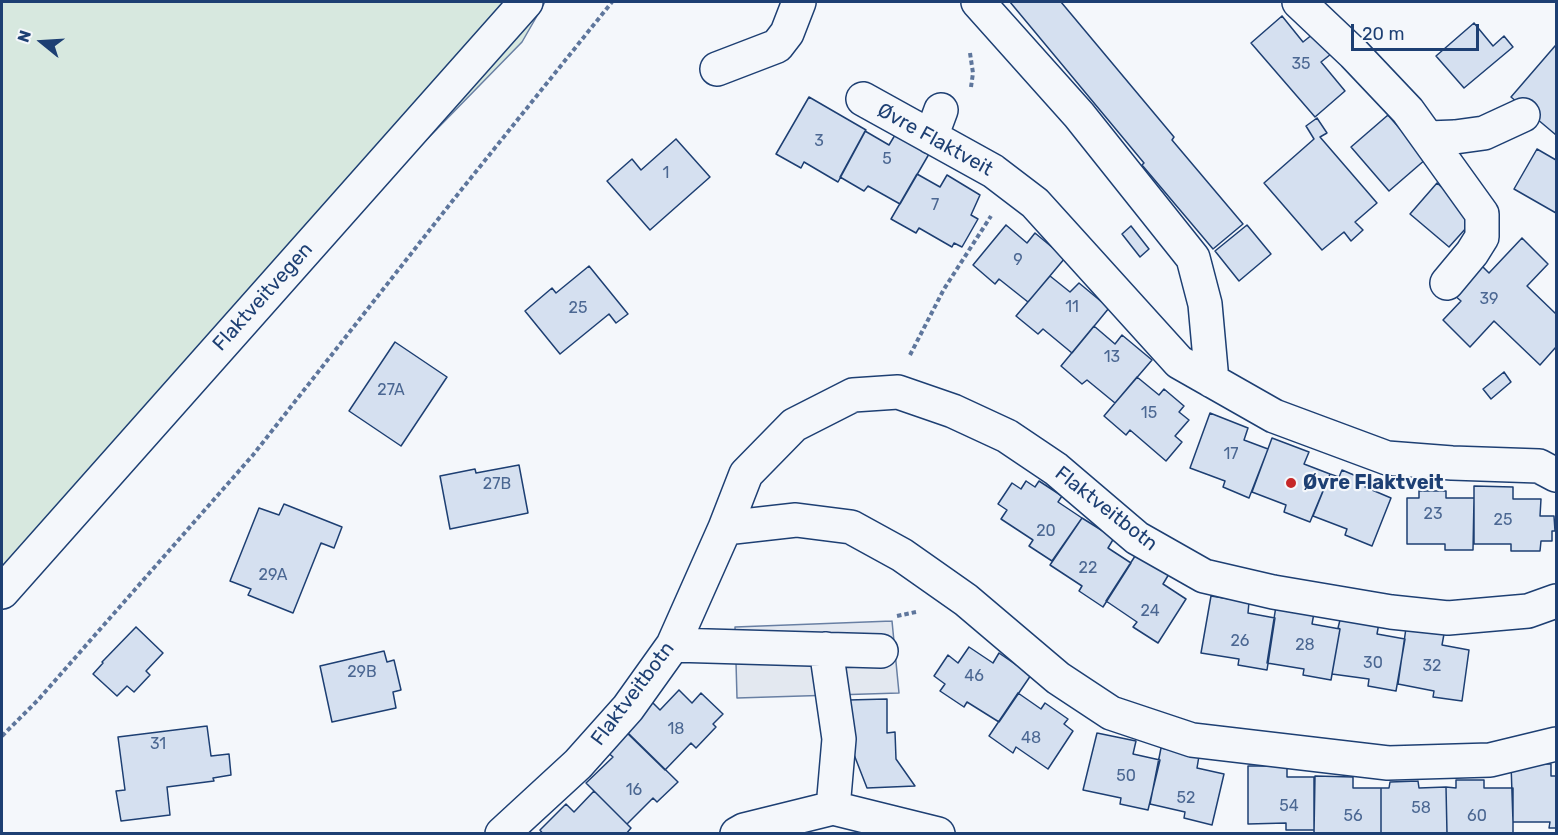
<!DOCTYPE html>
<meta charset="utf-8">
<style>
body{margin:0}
#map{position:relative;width:1558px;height:835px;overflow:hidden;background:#f4f7fb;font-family:Rubik,sans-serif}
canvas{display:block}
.frame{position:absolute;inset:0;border:3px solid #1d3f73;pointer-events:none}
.north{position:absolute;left:12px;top:12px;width:60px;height:60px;-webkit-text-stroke:4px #f4f7fb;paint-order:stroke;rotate:288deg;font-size:16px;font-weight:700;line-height:24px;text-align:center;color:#1d3f73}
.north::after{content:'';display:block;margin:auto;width:21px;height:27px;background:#1d3f73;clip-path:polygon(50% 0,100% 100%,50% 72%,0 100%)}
.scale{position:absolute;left:1351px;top:24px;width:128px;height:27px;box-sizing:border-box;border:3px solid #1d3f73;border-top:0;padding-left:8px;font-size:18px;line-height:21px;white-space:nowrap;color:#1d3f73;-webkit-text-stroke:4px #f4f7fb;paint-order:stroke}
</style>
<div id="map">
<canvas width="1558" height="835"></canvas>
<div class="frame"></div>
<div class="north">N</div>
<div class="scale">20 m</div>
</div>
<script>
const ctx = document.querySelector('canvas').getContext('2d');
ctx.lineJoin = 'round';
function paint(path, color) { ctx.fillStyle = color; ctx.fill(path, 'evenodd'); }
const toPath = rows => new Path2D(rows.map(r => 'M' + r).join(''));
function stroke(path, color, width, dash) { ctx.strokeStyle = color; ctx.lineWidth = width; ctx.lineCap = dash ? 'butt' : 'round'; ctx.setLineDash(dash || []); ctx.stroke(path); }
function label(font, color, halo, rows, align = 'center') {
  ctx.font = font + ' Rubik,sans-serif'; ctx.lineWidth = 4.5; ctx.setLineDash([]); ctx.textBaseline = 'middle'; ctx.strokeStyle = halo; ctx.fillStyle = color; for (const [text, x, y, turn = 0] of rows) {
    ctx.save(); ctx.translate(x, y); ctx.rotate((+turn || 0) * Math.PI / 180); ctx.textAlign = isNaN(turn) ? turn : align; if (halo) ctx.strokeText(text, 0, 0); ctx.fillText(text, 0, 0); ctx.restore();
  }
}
const green = toPath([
 [2,2,545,2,522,42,2,574,2,2]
]);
const parking = toPath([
 [892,621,899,693,737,698,735,627,892,621]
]);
const building = toPath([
 [1010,2,1061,2,1174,137,1172,140,1243,224,1213,249,1142,165,1144,163,1010,2],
 [1282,16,1303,42,1313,34,1331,54,1321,62,1345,91,1315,117,1251,43,1282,16],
 [1474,23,1493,46,1504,36,1513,47,1464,88,1436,56,1474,23],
 [1555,46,1556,47,1556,135,1511,97,1555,46],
 [809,97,866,130,838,182,804,162,801,168,776,154,809,97],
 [1388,115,1426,159,1389,191,1351,147,1388,115],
 [1317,118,1327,133,1320,137,1377,203,1355,222,1363,230,1351,241,1344,232,1322,250,1264,183,1314,139,1306,126,1317,118],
 [865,131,889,145,895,135,929,154,900,204,868,186,864,191,840,177,865,131],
 [676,139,710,177,650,230,607,181,632,159,641,170,676,139],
 [1537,149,1556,160,1556,213,1514,189,1537,149],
 [917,174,940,187,947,175,980,195,971,215,978,219,962,247,954,243,952,247,919,228,916,233,891,219,917,174],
 [1437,183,1476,217,1449,247,1410,214,1437,183],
 [1006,225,1027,243,1035,233,1065,258,1028,302,999,279,995,284,973,265,1006,225],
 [1247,225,1271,254,1239,281,1215,251,1247,225],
 [1131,226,1149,249,1140,257,1122,234,1131,226],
 [1522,238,1548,264,1527,286,1556,314,1556,347,1540,365,1494,321,1470,347,1443,320,1461,301,1454,295,1482,266,1489,273,1522,238],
 [589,266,628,314,616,323,609,314,560,354,525,311,552,288,556,293,589,266],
 [1050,276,1070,292,1079,283,1109,308,1072,353,1043,329,1038,334,1016,316,1050,276],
 [1094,326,1115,344,1122,335,1152,360,1115,403,1087,380,1082,384,1061,366,1094,326],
 [395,342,447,377,401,446,349,411,395,342],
 [1504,372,1511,382,1491,399,1483,389,1504,372],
 [1137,377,1159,395,1164,389,1184,406,1179,412,1189,420,1175,436,1182,442,1166,461,1130,430,1126,435,1104,416,1137,377],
 [1210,413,1248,428,1244,440,1268,449,1249,498,1223,487,1225,481,1190,468,1210,413],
 [1272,438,1309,452,1304,464,1330,474,1310,522,1284,512,1286,505,1252,492,1272,438],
 [519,465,528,513,450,529,440,476,475,469,476,473,519,465],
 [1342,470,1368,481,1365,487,1391,498,1372,546,1345,535,1347,529,1313,516,1330,474,1339,477,1342,470],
 [1026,481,1035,487,1039,481,1062,496,1058,502,1082,518,1052,561,1029,546,1033,540,1001,519,1007,510,998,504,1012,483,1021,489,1026,481],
 [1474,486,1513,487,1513,499,1541,499,1540,516,1554,516,1555,531,1552,531,1552,541,1541,541,1540,551,1511,551,1511,544,1474,544,1474,486],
 [1419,491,1446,491,1446,498,1474,498,1473,550,1445,550,1445,544,1407,544,1407,498,1419,498,1419,491],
 [284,504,342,527,334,548,321,543,293,613,248,595,251,589,230,581,259,508,279,515,284,504],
 [1082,518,1114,538,1108,548,1131,563,1103,607,1079,591,1082,586,1050,565,1082,518],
 [1137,553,1169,574,1163,584,1186,599,1158,643,1133,627,1137,622,1106,601,1137,553],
 [1211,596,1249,602,1248,613,1275,618,1267,670,1238,665,1239,659,1201,653,1211,596],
 [1276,606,1314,613,1312,624,1340,629,1331,680,1303,675,1304,669,1267,663,1276,606],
 [1341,616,1379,623,1377,634,1405,639,1396,691,1368,686,1369,679,1332,674,1340,629,1338,628,1341,616],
 [136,627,163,653,146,671,150,675,134,692,127,686,117,696,93,674,103,663,102,662,136,627],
 [1406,628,1444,634,1442,645,1469,650,1462,701,1433,697,1434,691,1398,684,1406,628],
 [969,647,993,663,999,653,1031,675,999,722,967,702,964,707,940,691,945,684,934,676,948,655,958,663,969,647],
 [384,651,387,662,394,660,401,690,393,692,396,708,332,722,320,666,384,651],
 [679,690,692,703,701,693,723,714,713,724,716,727,696,748,691,743,665,770,623,729,651,701,660,710,679,690],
 [1018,693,1041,709,1045,703,1068,719,1064,724,1073,731,1048,769,1016,747,1013,753,989,736,1018,693],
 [887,699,887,733,895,732,896,759,915,786,867,788,853,752,848,700,887,699],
 [207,726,211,756,229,754,231,775,213,778,214,781,167,787,170,815,121,821,116,791,125,790,118,737,207,726],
 [626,731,678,782,657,802,653,798,627,824,586,783,613,757,606,751,626,731],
 [1097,733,1136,741,1133,754,1160,760,1148,810,1120,804,1121,798,1083,790,1097,733],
 [1161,748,1199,756,1197,768,1224,774,1212,825,1184,818,1185,812,1150,804,1161,748],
 [1511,764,1551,764,1551,776,1556,776,1556,828,1549,828,1550,822,1513,822,1511,764],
 [1248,766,1287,766,1287,777,1314,777,1314,830,1286,830,1286,823,1248,824,1248,766],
 [1315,776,1353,777,1353,788,1381,788,1381,834,1314,834,1315,776],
 [1456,780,1484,780,1484,788,1513,788,1513,834,1447,833,1446,787,1456,788,1456,780],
 [1418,781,1419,788,1446,787,1447,834,1381,834,1381,788,1389,788,1390,782,1418,781],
 [594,791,631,828,626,834,543,834,540,830,566,804,574,812,594,791]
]);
const path = toPath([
 [970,53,973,73,971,87],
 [910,355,944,289,991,216],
 [897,616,916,612],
 [2,736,38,700,253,455,454,199,612,2]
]);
const minor = toPath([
 [978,2,1079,115,1193,258,1205,304,1212,381],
 [1299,2,1354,54,1408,111,1482,214,1482,237,1472,253,1447,283],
 [717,69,777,46,787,33,799,2],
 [863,99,993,171,1035,203,1179,362,1274,416,1387,458,1452,463,1539,466,1556,475],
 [931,137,941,110],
 [1428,138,1455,137,1484,133,1523,115],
 [725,528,796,520,851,527,902,555,966,600,1058,678,1111,713,1192,740,1388,763,1490,760,1556,744],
 [673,645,881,651],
 [826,649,839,739,833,808],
 [502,834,578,764,628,708,673,645,725,528,746,474,794,425,853,395,898,392,953,411,1007,436,1056,469,1137,538,1204,576,1273,592,1391,612,1448,618,1528,611,1556,601],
 [737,834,744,830,833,808,938,834]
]);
const major = toPath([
 [2,592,526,2]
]);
const markers = [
 [1291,483,6,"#c62828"]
];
const numberNames = [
 ["35",1301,64],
 ["3",819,141],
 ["5",887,159],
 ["1",666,173],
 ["7",935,205],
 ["9",1018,260],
 ["39",1489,299],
 ["11",1072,307],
 ["25",578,308],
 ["13",1112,357],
 ["27A",391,390],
 ["15",1149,413],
 ["17",1231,454],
 ["27B",497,484],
 ["23",1433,514],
 ["25",1503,520],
 ["20",1046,531],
 ["22",1088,568],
 ["29A",273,575],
 ["24",1150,611],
 ["26",1240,641],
 ["28",1305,645],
 ["30",1373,663],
 ["32",1432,666],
 ["29B",362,672],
 ["46",974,676],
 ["18",676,729],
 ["48",1031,738],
 ["31",158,744],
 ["50",1126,776],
 ["16",634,790],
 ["52",1186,798],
 ["54",1289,806],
 ["58",1421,808],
 ["56",1353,816],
 ["60",1477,816]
];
const streetNames = [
 ["Øvre Flaktveit",935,140,29],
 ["Flaktveitvegen",263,297,-48],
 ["Flaktveitbotn",1106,509,38],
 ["Flaktveitbotn",633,694,-53]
];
const poiNames = [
 ["Øvre Flaktveit",1303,483]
];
paint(green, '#d7e8df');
stroke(green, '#687fa3', 1.5);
paint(parking, '#e3e8f0');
stroke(parking, '#687fa3', 1.5);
paint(building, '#d5e0f0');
stroke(building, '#1d3f73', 1.5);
stroke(minor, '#1d3f73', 36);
stroke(major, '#1d3f73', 36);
stroke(path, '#5e769c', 4, [4.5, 3]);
stroke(minor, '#f4f7fb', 33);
stroke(major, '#f4f7fb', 33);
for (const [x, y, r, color] of markers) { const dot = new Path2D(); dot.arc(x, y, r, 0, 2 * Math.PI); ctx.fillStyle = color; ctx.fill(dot); stroke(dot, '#f4f7fb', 2); }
label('16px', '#4b6792', null, numberNames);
label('20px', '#1d3f73', '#f4f7fb', streetNames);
label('bold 20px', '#1d3f73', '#f4f7fb', poiNames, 'left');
</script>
